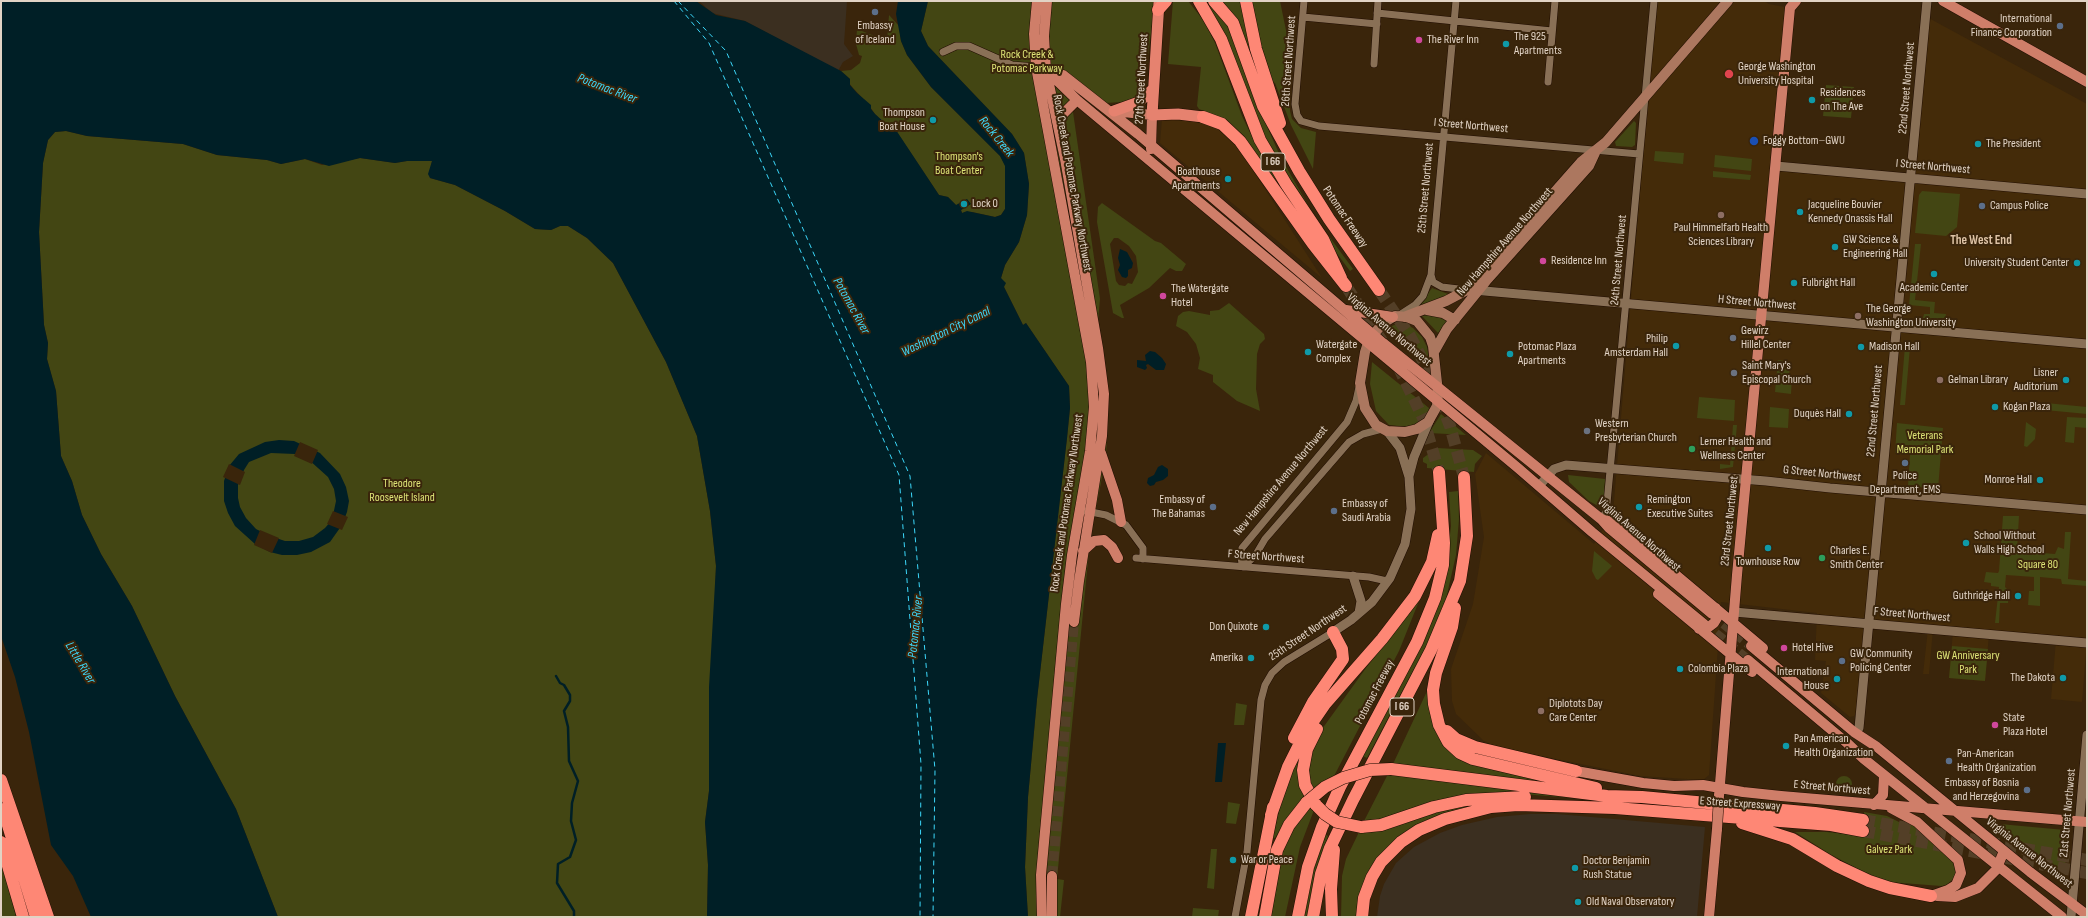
<!DOCTYPE html>
<meta charset="utf-8">
<style>
body{margin:0}
#map{position:relative;width:2088px;height:918px;overflow:hidden;background:#3a250b;font-family:"Sofia Sans Condensed",sans-serif}
canvas{display:block}
.frame{position:absolute;inset:0;border:2px solid #e1d3c5;pointer-events:none}
</style>
<div id="map">
<canvas width="2088" height="918"></canvas>
<div class="frame"></div>
</div>
<script>
const ctx = document.querySelector('canvas').getContext('2d');
ctx.lineJoin = 'round';
function paint(path, color) { ctx.fillStyle = color; ctx.fill(path, 'evenodd'); }
const toPath = rows => new Path2D(rows.map(r => 'M' + r).join(''));
function stroke(path, color, width, dash) { ctx.strokeStyle = color; ctx.lineWidth = width; ctx.lineCap = dash ? 'butt' : 'round'; ctx.setLineDash(dash || []); ctx.stroke(path); }
function label(font, color, halo, rows, align = 'center') {
  ctx.font = font + ' "Sofia Sans Condensed",sans-serif'; ctx.lineWidth = 4; ctx.setLineDash([]); ctx.textBaseline = 'middle'; ctx.strokeStyle = halo; ctx.fillStyle = color; for (const [text, x, y, turn = 0] of rows) {
    ctx.save(); ctx.translate(x, y); ctx.rotate((+turn || 0) * Math.PI / 180); ctx.textAlign = isNaN(turn) ? turn : align; if (halo) ctx.strokeText(text, 0, 0); ctx.fillText(text, 0, 0); ctx.restore();
  }
}
const commercial = toPath([
 [699,1,847,1,844,44,853,56,843,62,838,71,745,21,712,13],
 [1530,814,1557,814,1705,827,1697,917,1377,917,1380,896,1384,884,1396,863,1414,847,1440,833,1462,825,1497,817]
]);
const built = toPath([
 [1656,1,1764,1,1769,4,1790,8,1776,166,1910,178,1925,16,2087,104,2087,641,2082,702,2051,699,2056,640,1989,634,1985,681,1949,678,1953,631,1933,629,1929,674,1923,674,1928,629,1868,623,1856,713,1854,716,1850,717,1821,693,1826,661,1815,660,1817,613,1721,602,1709,775,1703,780,1640,776,1497,747,1484,741,1456,714,1452,701,1451,669,1473,604,1484,537,1475,474,1486,453,1594,544,1613,513],
 [1162,119,1210,123,1231,136,1322,278,1160,143]
]);
const green = toPath([
 [928,1,1155,1,1144,88,1139,101,1072,105,1100,299,1098,321,1107,385,1108,416,1106,456,1090,541,1057,879,1064,880,1060,917,1028,917,1025,867,1028,797,1037,699,1067,438,1070,408,1069,386,1026,323,1023,325,1004,287,1001,278,1005,265,1019,242,1027,215,1029,184,1024,153,1012,134,928,46,921,31],
 [1173,1,1188,1,1204,21,1215,43,1242,116,1255,143,1284,189,1216,116,1199,109,1197,106,1201,67,1168,64],
 [1221,1,1240,1,1251,52,1247,49],
 [1250,1,1280,1,1289,45,1290,111,1292,119,1301,128,1316,132,1313,169,1291,125,1275,83,1270,81,1263,59],
 [1206,2,1214,7,1226,20,1257,104,1281,158,1315,217,1353,269,1350,271,1332,247,1259,129],
 [889,15,899,26,901,41,907,55,931,87,1000,156,1006,166,1006,178,1005,209,1001,215,995,217,972,212,962,213,961,210,970,204,956,205,948,197,939,195,894,128,888,126,875,114,868,104,853,88,849,83,850,79,841,71,851,70,860,63,862,56,859,55,856,44,857,29,887,41],
 [1826,85,1854,87,1851,118,1823,116],
 [1634,121,1636,123,1635,145,1632,147,1616,146,1615,142],
 [66,131,87,136,183,144,217,155,267,160,281,164,305,159,322,165,360,158,395,163,407,161,432,161,430,178,455,185,505,211,535,229,551,230,560,226,568,226,587,238,613,263,666,362,697,436,710,511,716,566,709,791,705,822,708,865,707,917,278,917,236,809,175,696,132,606,101,554,82,515,72,481,61,456,56,391,47,359,48,343,44,325,39,232,43,163,48,140,55,132],
 [1655,151,1684,153,1683,164,1654,161],
 [1715,155,1752,159,1751,171,1714,167],
 [1713,171,1751,175,1750,180,1713,177],
 [1922,191,1960,194,1957,227,1946,236,1915,233,1919,195],
 [1102,203,1155,241,1161,243,1186,264,1182,271,1176,271,1170,268,1149,288,1120,305,1124,318,1122,318,1113,313,1097,222,1098,207],
 [1114,238,1118,238,1129,246,1136,256,1138,272,1132,284,1128,283,1125,286,1119,285,1116,281,1110,244],
 [1915,244,1921,244,1915,300,1935,302,1934,313,1946,314,1945,320,1923,318,1924,314,1930,314,1930,307,1909,305],
 [1432,288,1448,294,1443,298,1419,306],
 [1229,303,1264,334,1265,339,1260,344,1257,354,1256,389,1260,411,1237,401,1213,382,1213,375,1198,369,1200,358,1196,344,1187,332,1176,326,1178,316,1183,312,1189,311,1210,315,1210,311,1219,310],
 [1427,315,1438,316,1448,320,1438,333,1422,316],
 [1396,324,1407,325,1413,328,1422,337,1427,347,1430,366,1385,330],
 [1905,346,1910,347,1905,405,1900,405],
 [1778,360,1790,362,1789,377,1792,377,1791,394,1775,392],
 [1372,362,1429,408,1427,416,1419,424,1410,427,1389,425,1376,411,1370,384],
 [1699,397,1735,400,1734,421,1697,418],
 [2046,403,2087,407,2087,414,2045,410,2048,407],
 [1770,407,1789,409,1788,428,1769,427],
 [1441,414,1466,435,1429,433],
 [2067,417,2087,418,2087,428,2075,427,2074,443,2065,442],
 [2026,422,2036,429,2035,439,2027,447,2024,446],
 [1897,423,1943,428,1938,489,1908,486,1910,454,1895,453],
 [1733,425,1737,425,1733,467,1720,469,1720,464,1730,465],
 [1437,448,1473,450,1482,456,1475,464,1474,472,1427,468,1427,464,1423,462,1423,458],
 [1568,475,1605,479,1604,501,1600,507,1589,501,1569,482],
 [1458,491,1459,519,1456,555,1446,599,1435,629,1367,758,1362,756,1447,561,1451,526,1449,492],
 [2003,516,2019,516,2017,551,2055,554,2058,547,2064,549,2065,532,2071,532,2068,579,2087,581,2087,586,2062,584,2061,579,2040,577,2040,606,2028,605,2029,591,2034,591,2034,577,2006,575,2005,587,2009,591,2008,603,2000,603,1999,623,1995,623,1999,587,1991,586,1991,583,1984,582,1986,572,1998,573,1999,571],
 [1594,551,1612,566,1598,580,1596,579,1592,571],
 [1419,601,1399,651,1333,778,1313,791,1307,770,1317,736,1366,668],
 [1952,646,1988,649,1985,681,1949,678],
 [1428,689,1446,744,1560,785,1393,764],
 [1236,703,1247,705,1244,725,1234,725],
 [1298,753,1306,796,1287,818,1275,838,1273,838,1283,794],
 [1388,774,1574,796,1574,798,1521,794,1363,823],
 '1836 784a8 8 0 1 1 16 0a8 8 0 1 1-16 0Z',
 [1228,802,1240,804,1236,824,1226,823],
 [1500,802,1394,842,1358,917,1341,917,1342,876,1346,859,1359,832,1461,805],
 [1311,806,1314,810,1300,847,1285,917,1271,917,1281,856,1294,827],
 [1864,812,1887,816,1909,827,1911,824,1914,825,1952,861,1956,869,1955,877,1947,885,1941,886,1889,882,1869,875,1830,854,1795,832,1827,832,1862,836],
 [1989,823,2065,830,2068,831,2064,879,2057,880,1988,826],
 [1324,834,1328,836,1319,864,1308,917,1303,917,1310,878],
 [1211,849,1217,849,1214,889,1207,888],
 [1,864,7,882,16,917,1,917],
 [1193,908,1219,910,1218,917,1192,917]
]);
const water = toPath([
 [1,1,696,1,716,15,745,21,841,71,850,79,850,85,857,93,871,105,871,109,875,114,888,126,894,127,939,195,948,197,956,205,967,199,971,204,961,210,962,213,967,211,995,217,1001,215,1005,209,1005,166,1000,156,931,87,907,55,901,41,896,14,898,1,928,1,921,31,928,46,1012,134,1024,153,1029,184,1027,215,1019,242,1005,265,1001,278,1006,283,1004,287,1023,325,1026,323,1069,386,1070,408,1067,438,1037,699,1028,797,1025,867,1028,917,707,917,708,865,705,822,709,791,709,687,716,566,710,511,697,436,666,362,613,263,587,238,568,226,560,226,551,230,535,229,505,211,455,185,430,178,428,174,432,161,407,161,395,163,360,158,329,166,305,159,281,164,267,160,217,155,183,144,87,136,66,131,55,132,48,140,43,163,39,232,44,325,48,343,47,359,56,391,61,456,72,481,82,515,101,554,132,606,175,696,236,809,278,917,91,917,73,876,51,845,29,732,15,677,1,636],
 [1120,249,1127,252,1133,263,1132,268,1128,270,1128,276,1126,278,1122,277,1118,270,1120,265,1118,258],
 [1150,351,1155,352,1162,358,1166,364,1164,370,1156,370,1148,364,1146,365,1147,368,1145,370,1137,367,1137,360,1146,361,1145,355],
 [279,440,294,441,320,453,340,474,346,487,349,501,347,512,342,525,330,542,311,552,297,555,282,555,270,552,255,544,235,526,228,513,224,501,224,481,229,466,239,454,265,442],
 [271,453,295,454,308,459,328,477,334,489,336,501,332,520,325,528,313,537,299,541,285,541,270,536,256,529,246,518,240,507,238,498,238,485,244,470,249,462],
 [1162,465,1168,469,1168,476,1163,480,1156,482,1154,485,1150,486,1147,483,1148,478,1154,475,1158,467],
 [1218,743,1226,743,1222,782,1215,782]
]);
const pier = toPath([
 [300,442,318,450,312,464,294,456],
 [229,464,245,472,240,485,223,477],
 [333,511,348,517,342,530,327,524],
 [260,530,279,538,272,553,254,545]
]);
const stream = toPath([
 [556,676,560,683,564,685,570,695,570,701,564,711,568,727,569,761,578,781,572,803,571,821,576,840,570,857,558,864,557,883,574,911,574,917]
]);
const ferry = toPath([
 [674,1,709,43,899,475,921,764,920,917],
 [678,1,726,51,910,476,935,770,933,917]
]);
const primaryTunnel = toPath([
 [1712,614,1751,646],
 [1704,624,1748,660],
 [1052,876,1074,622]
]);
const motorwayTunnel = toPath([
 [1346,286,1382,341],
 [1379,290,1410,336,1429,372,1450,426,1464,477],
 [1398,366,1423,418,1439,472],
 [1863,820,2087,860],
 [1863,831,2087,873]
]);
const minor = toPath([
 [1304,1,1295,104,1297,115,1301,121,1319,126,1639,154],
 [1377,13,1552,31],
 [1303,17,1377,24],
 [943,52,956,46,969,46,1012,65,1036,67],
 [1374,64,1378,1],
 [1548,82,1555,1],
 [1431,275,1433,282,1442,287,1467,290],
 [1398,316,1415,305,1423,296,1431,275,1456,1],
 [1359,387,1356,401,1347,422,1242,548,1240,554,1243,567,1255,556,1265,539,1349,442,1363,434,1382,429],
 [1086,511,1106,515,1126,525,1143,548,1143,559],
 [1601,519,1606,512,1607,503,1654,1],
 [1136,558,1369,577,1387,581],
 [1235,917,1247,852,1261,700,1265,685,1272,673,1284,662,1333,632]
]);
const tertiary = toPath([
 [1776,166,2087,194],
 [1473,290,2087,344],
 [1409,476,1414,457,1430,419],
 [1539,486,1554,469,1566,465,1766,481,1830,488,2087,510],
 [1353,576,1361,601,1359,613],
 [1734,612,2087,643],
 [1333,632,1351,620,1372,602,1390,578,1405,544,1411,509,1409,477,1400,448,1387,431],
 [1859,728,1927,1],
 [2071,917,2087,735]
]);
const secondary = toPath([
 [1427,310,1443,313,1455,320],
 [1395,316,1407,317,1417,321,1430,337,1433,346,1438,392,1437,406,1428,422,1417,429,1405,432,1387,431,1376,425,1365,408,1360,383,1365,352,1369,340,1383,323,1395,316],
 [1404,317,1446,301,1467,290,1477,280,1581,162,1606,142,1728,1],
 [1434,352,1447,329,1486,281,1589,166,1595,153]
]);
const primary = toPath([
 [1037,1,1034,34,1036,67,1091,362,1094,407,1090,451,1072,555,1066,604,1041,875,1042,917],
 [1047,1,1044,36,1046,70,1065,159,1098,348,1104,394,1102,436,1079,581,1074,622],
 [1943,1,2087,82],
 [1036,67,1063,75,1138,134,1383,343,1601,519,1609,528,1712,614],
 [1046,70,1077,100,1518,468,1592,532,1704,624],
 [1113,111,1152,115,1151,149],
 [1058,125,1063,114,1077,100],
 [1346,310,1393,317],
 [1101,453,1117,500,1121,522],
 [1601,519,1613,522,1763,648],
 [1083,551,1094,541,1104,540,1112,547,1118,558],
 [1658,594,1752,672],
 [1699,629,1706,629,1714,623,1717,618,1716,608],
 [1751,646,1854,732,1877,747,2030,872,2087,915],
 [1748,660,1847,743,1864,759,2062,917],
 [1576,771,1643,783,1674,786,1703,785,1743,792,1781,796,2087,822],
 [1719,796,1737,575,1790,8,1796,1],
 [1874,805,1883,795,1884,776],
 [1891,808,1917,822,1958,860,1961,873,1956,885,1948,890,1931,896],
 [1052,876,1052,917],
 [1937,896,1955,897,1978,888,1996,870,2004,851],
 [1709,917,1717,829]
]);
const trunk = toPath([
 [1159,2,1152,115,1178,114,1203,117],
 [1114,111,1139,102,1153,89]
]);
const motorway = toPath([
 [1199,1,1221,39,1260,140,1286,184,1323,239,1341,278],
 [1214,1,1233,23,1263,106,1299,171,1329,219,1379,290],
 [1246,1,1256,49,1280,123],
 [1158,10,1166,1],
 [1203,117,1222,124,1240,141,1313,244,1346,286],
 [1455,608,1452,627,1436,673,1433,690,1434,704,1439,725,1448,742,1460,753,1473,759,1596,788],
 [1447,731,1456,739,1475,747,1576,771],
 [1294,738,1313,702,1343,659,1342,649,1333,632],
 [1391,769,1607,796,1642,797,1815,813,1863,820],
 [1,780,48,917],
 [1316,805,1305,785,1303,770,1307,749,1317,729],
 [3,809,36,917],
 [1271,815,1288,767,1305,733,1325,704,1382,639,1415,596,1432,562,1438,535],
 [1742,823,1792,839,1837,866,1869,881,1890,888,1931,896],
 [1361,827,1381,825,1434,807,1466,800,1525,797],
 [1,842,23,917],
 [1251,917,1273,807],
 [1265,917,1277,850,1289,825,1307,802],
 [1298,917,1308,867,1322,827,1340,787,1417,642,1435,598,1443,565,1444,543,1439,472],
 [1313,917,1321,874,1330,848,1353,800,1431,650,1460,581,1467,536,1464,477],
 [1332,917,1331,889,1334,850],
 [1362,917,1364,898,1372,877,1381,862,1401,842,1419,830,1445,819,1491,807,1518,805,1615,808,1831,825,1863,831]
]);
const primaryBridge = toPath([
 [1717,829,1719,796]
]);
const motorwayBridge = toPath([
 [1307,802,1325,787,1343,778,1370,770,1391,769],
 [1316,805,1325,814,1337,822,1361,827]
]);
const markers = [
 [875,12,4,"#5c6f8a"],
 [2060,26,4,"#5c6f8a"],
 [1419,40,4,"#d1479c"],
 [1506,44,4,"#0f9aa8"],
 [1729,74,5,"#e0444e"],
 [1812,100,4,"#0f9aa8"],
 [933,120,4,"#0f9aa8"],
 [1754,141,5,"#1a4fb4"],
 [1978,144,4,"#0f9aa8"],
 [1228,179,4,"#0f9aa8"],
 [964,204,4,"#0f9aa8"],
 [1982,206,4,"#5c6f8a"],
 [1800,212,4,"#0f9aa8"],
 [1721,215,4,"#8d6e63"],
 [1835,247,4,"#0f9aa8"],
 [1543,261,4,"#d1479c"],
 [2077,263,4,"#0f9aa8"],
 [1934,274,4,"#0f9aa8"],
 [1794,283,4,"#0f9aa8"],
 [1163,296,4,"#d1479c"],
 [1858,316,4,"#8d6e63"],
 [1733,338,4,"#6b7280"],
 [1676,346,4,"#0f9aa8"],
 [1861,347,4,"#0f9aa8"],
 [1308,352,4,"#0f9aa8"],
 [1510,354,4,"#0f9aa8"],
 [1734,373,4,"#6b7280"],
 [1940,380,4,"#8d6e63"],
 [2066,380,4,"#0f9aa8"],
 [1995,407,4,"#0f9aa8"],
 [1849,414,4,"#0f9aa8"],
 [1587,431,4,"#6b7280"],
 [1692,449,4,"#2e9e5b"],
 [1905,463,4,"#5c6f8a"],
 [2040,480,4,"#0f9aa8"],
 [1213,507,4,"#5c6f8a"],
 [1639,507,4,"#0f9aa8"],
 [1334,511,4,"#5c6f8a"],
 [1966,543,4,"#0f9aa8"],
 [1768,548,4,"#0f9aa8"],
 [1822,558,4,"#2e9e5b"],
 [2018,596,4,"#0f9aa8"],
 [1266,627,4,"#0f9aa8"],
 [1784,648,4,"#d1479c"],
 [1251,658,4,"#0f9aa8"],
 [1842,661,4,"#5c6f8a"],
 [1680,669,4,"#0f9aa8"],
 [2063,678,4,"#0f9aa8"],
 [1837,679,4,"#0f9aa8"],
 [1541,711,4,"#8d6e63"],
 [1995,725,4,"#d1479c"],
 [1786,746,4,"#0f9aa8"],
 [1949,761,4,"#5c6f8a"],
 [2027,790,4,"#5c6f8a"],
 [1233,860,4,"#0f9aa8"],
 [1575,868,4,"#0f9aa8"],
 [1578,902,4,"#0f9aa8"]
];
const shields = [
 [1273,162,24],
 [1402,707,24]
];
const shieldNames = [
 ["I 66",1273,162],
 ["I 66",1402,707]
];
const poiNames = [
 ["International",2052,19,"right"],
 ["Finance Corporation",2052,33,"right"],
 ["Embassy",875,26,"center"],
 ["of Iceland",875,40,"center"],
 ["The 925",1514,37],
 ["Apartments",1514,51],
 ["The River Inn",1427,40],
 ["George Washington",1738,67],
 ["University Hospital",1738,81],
 ["Residences",1820,93],
 ["on The Ave",1820,107],
 ["Thompson",925,113,"right"],
 ["Boat House",925,127,"right"],
 ["Foggy Bottom–GWU",1763,141],
 ["The President",1986,144],
 ["Boathouse",1220,172,"right"],
 ["Apartments",1220,186,"right"],
 ["Lock 0",972,204],
 ["Jacqueline Bouvier",1808,205],
 ["Kennedy Onassis Hall",1808,219],
 ["Campus Police",1990,206],
 ["Paul Himmelfarb Health",1721,228,"center"],
 ["Sciences Library",1721,242,"center"],
 ["GW Science &",1843,240],
 ["Engineering Hall",1843,254],
 ["Residence Inn",1551,261],
 ["University Student Center",2069,263,"right"],
 ["Fulbright Hall",1802,283],
 ["Academic Center",1934,288,"center"],
 ["The Watergate",1171,289],
 ["Hotel",1171,303],
 ["The George",1866,309],
 ["Washington University",1866,323],
 ["Gewirz",1741,331],
 ["Hillel Center",1741,345],
 ["Philip",1668,339,"right"],
 ["Amsterdam Hall",1668,353,"right"],
 ["Watergate",1316,345],
 ["Complex",1316,359],
 ["Potomac Plaza",1518,347],
 ["Apartments",1518,361],
 ["Madison Hall",1869,347],
 ["Saint Mary's",1742,366],
 ["Episcopal Church",1742,380],
 ["Lisner",2058,373,"right"],
 ["Auditorium",2058,387,"right"],
 ["Gelman Library",1948,380],
 ["Kogan Plaza",2003,407],
 ["Duquès Hall",1841,414,"right"],
 ["Western",1595,424],
 ["Presbyterian Church",1595,438],
 ["Lerner Health and",1700,442],
 ["Wellness Center",1700,456],
 ["Police",1905,476,"center"],
 ["Department, EMS",1905,490,"center"],
 ["Monroe Hall",2032,480,"right"],
 ["Embassy of",1205,500,"right"],
 ["The Bahamas",1205,514,"right"],
 ["Remington",1647,500],
 ["Executive Suites",1647,514],
 ["Embassy of",1342,504],
 ["Saudi Arabia",1342,518],
 ["School Without",1974,536],
 ["Walls High School",1974,550],
 ["Charles E.",1830,551],
 ["Smith Center",1830,565],
 ["Townhouse Row",1768,562,"center"],
 ["Guthridge Hall",2010,596,"right"],
 ["Don Quixote",1258,627,"right"],
 ["Hotel Hive",1792,648],
 ["GW Community",1850,654],
 ["Policing Center",1850,668],
 ["Amerika",1243,658,"right"],
 ["Colombia Plaza",1688,669],
 ["International",1829,672,"right"],
 ["House",1829,686,"right"],
 ["The Dakota",2055,678,"right"],
 ["Diplotots Day",1549,704],
 ["Care Center",1549,718],
 ["State",2003,718],
 ["Plaza Hotel",2003,732],
 ["Pan American",1794,739],
 ["Health Organization",1794,753],
 ["Pan-American",1957,754],
 ["Health Organization",1957,768],
 ["Embassy of Bosnia",2019,783,"right"],
 ["and Herzegovina",2019,797,"right"],
 ["War or Peace",1241,860],
 ["Doctor Benjamin",1583,861],
 ["Rush Statue",1583,875],
 ["Old Naval Observatory",1586,902]
];
const parkNames = [
 ["Rock Creek &",1027,55],
 ["Potomac Parkway",1027,69],
 ["Thompson's",959,157],
 ["Boat Center",959,171],
 ["Veterans",1925,436],
 ["Memorial Park",1925,450],
 ["Theodore",402,484],
 ["Roosevelt Island",402,498],
 ["Square 80",2038,565],
 ["GW Anniversary",1968,656],
 ["Park",1968,670],
 ["Galvez Park",1889,850]
];
const streetNames = [
 ["26th Street Northwest",1289,61,-86],
 ["27th Street Northwest",1142,79,-87],
 ["22nd Street Northwest",1907,88,-85],
 ["I Street Northwest",1471,126,5],
 ["I Street Northwest",1933,167,5],
 ["Rock Creek and Potomac Parkway Northwest",1072,183,80],
 ["25th Street Northwest",1426,188,-85],
 ["Potomac Freeway",1345,217,56],
 ["New Hampshire Avenue Northwest",1505,242,-49],
 ["24th Street Northwest",1619,260,-85],
 ["H Street Northwest",1757,303,5],
 ["Virginia Avenue Northwest",1389,330,40],
 ["22nd Street Northwest",1875,411,-85],
 ["G Street Northwest",1822,474,6],
 ["New Hampshire Avenue Northwest",1281,481,-50],
 ["Rock Creek and Potomac Parkway Northwest",1067,503,-82],
 ["23rd Street Northwest",1730,521,-84],
 ["Virginia Avenue Northwest",1639,535,41],
 ["F Street Northwest",1266,557,4],
 ["F Street Northwest",1912,615,5],
 ["25th Street Northwest",1308,633,-34],
 ["Potomac Freeway",1375,692,-62],
 ["E Street Northwest",1832,788,5],
 ["E Street Expressway",1740,804,4],
 ["21st Street Northwest",2068,813,-85],
 ["Virginia Avenue Northwest",2029,853,38]
];
const waterNames = [
 ["Potomac River",607,89,21],
 ["Rock Creek",996,137,51],
 ["Potomac River",851,306,61],
 ["Washington City Canal",946,332,-26],
 ["Potomac River",916,627,-84],
 ["Little River",80,663,59]
];
const neighbourhoodNames = [
 ["The West End",1981,241]
];
paint(commercial, '#3b2f20');
paint(built, '#442b09');
paint(green, '#434613');
paint(water, '#001f26');
paint(pier, '#3a250b');
stroke(stream, '#001f26', 2.5);
stroke(ferry, '#3cd8fb', 1, [5, 4]);
stroke(primaryTunnel, '#533f27', 10, [10, 5]);
stroke(motorwayTunnel, '#533f27', 12, [12, 6]);
stroke(minor, '#200d00', 8);
stroke(tertiary, '#200d00', 10);
stroke(secondary, '#200d00', 11);
stroke(primary, '#200d00', 11);
stroke(trunk, '#200d00', 12);
stroke(motorway, '#200d00', 13);
stroke(minor, '#897056', 7);
stroke(tertiary, '#897056', 9);
stroke(secondary, '#ac775f', 10);
stroke(primary, '#cf7e69', 10);
stroke(trunk, '#e6826f', 11);
stroke(motorway, '#fe8775', 12);
stroke(primaryBridge, '#200d00', 11, []);
stroke(motorwayBridge, '#200d00', 13, []);
stroke(primaryBridge, '#cf7e69', 10);
stroke(motorwayBridge, '#fe8775', 12);
for (const [x, y, r, color] of markers) { const dot = new Path2D(); dot.arc(x, y, r, 0, 2 * Math.PI); ctx.fillStyle = color; ctx.fill(dot); stroke(dot, '#3a250b', 1.5); }
for (const [x, y, w] of shields) { const box = new Path2D(); box.roundRect(x - w / 2, y - 9, w, 18, 3); ctx.fillStyle = '#3a250b'; ctx.fill(box); stroke(box, '#e1d3c5', 1); }
label('bold 11px', '#e1d3c5', null, shieldNames);
label('12px', '#e1d3c5', '#3a250b', poiNames, 'left');
label('12px', '#dee477', '#3a250b', parkNames);
label('12px', '#e1d3c5', '#3a250b', streetNames);
label('italic 13px', '#3cd8fb', '#3a250b', waterNames);
label('bold 13px', '#dec3a6', '#3a250b', neighbourhoodNames);
</script>
